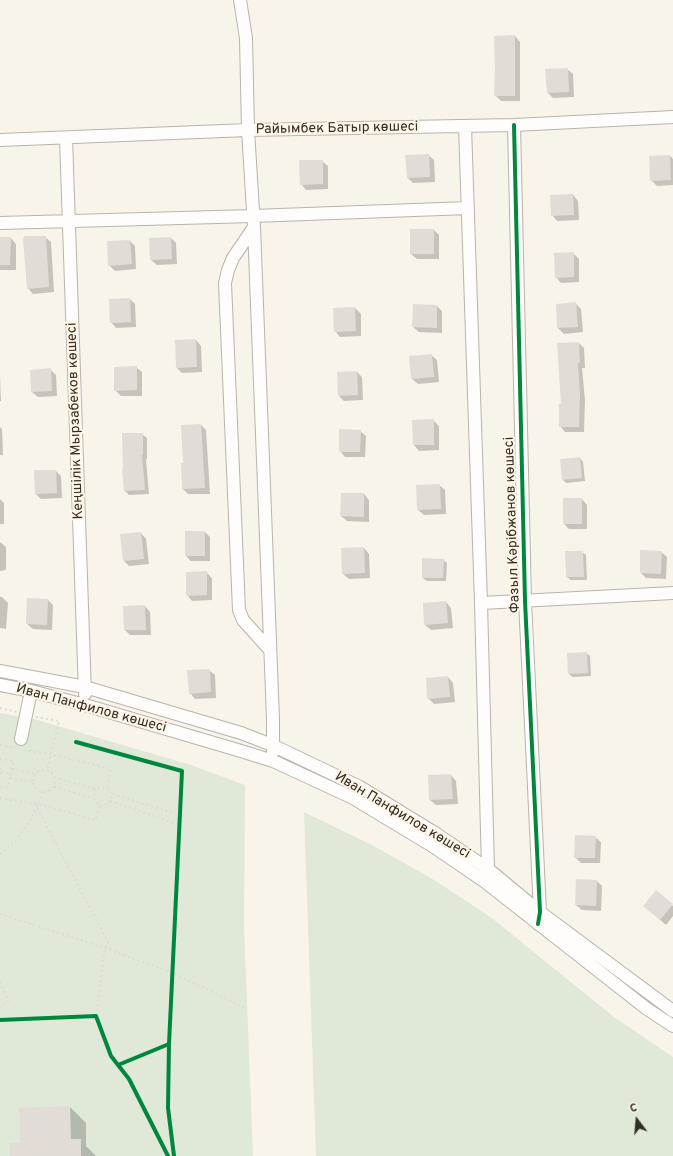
<!DOCTYPE html>
<meta charset="utf-8">
<style>
body{margin:0}
#map{position:relative;width:673px;height:1156px;overflow:hidden;background:#f9f4ea;font-family:Overpass,sans-serif}
canvas{display:block}
.north{position:absolute;left:617px;top:1100px;width:40px;height:40px;-webkit-text-stroke:3px #fff5e4;paint-order:stroke;rotate:344deg;font-size:11px;font-weight:700;line-height:16px;text-align:center;color:#322e28}
.north::after{content:'';display:block;margin:auto;width:14px;height:18px;background:#322e28;clip-path:polygon(50% 0,100% 100%,50% 72%,0 100%)}
</style>
<div id="map">
<canvas width="673" height="1156"></canvas>
<div class="north">С</div>
</div>
<script>
const ctx = document.querySelector('canvas').getContext('2d');
ctx.lineJoin = 'round';
function paint(path, color) { ctx.fillStyle = color; ctx.fill(path, 'evenodd'); }
const toPath = rows => new Path2D(rows.map(r => 'M' + r).join(''));
function stroke(path, color, width, dash) { ctx.strokeStyle = color; ctx.lineWidth = width; ctx.lineCap = dash ? 'butt' : 'round'; ctx.setLineDash(dash || []); ctx.stroke(path); }
function label(font, color, halo, rows, align = 'center') {
  ctx.font = font + ' Overpass,sans-serif'; ctx.lineWidth = 4; ctx.setLineDash([]); ctx.textBaseline = 'middle'; ctx.strokeStyle = halo; ctx.fillStyle = color; for (const [text, x, y, turn = 0] of rows) {
    ctx.save(); ctx.translate(x, y); ctx.rotate((+turn || 0) * Math.PI / 180); ctx.textAlign = isNaN(turn) ? turn : align; if (halo) ctx.strokeText(text, 0, 0); ctx.fillText(text, 0, 0); ctx.restore();
  }
}
const green = toPath([
 [0,713,34,719,191,765,245,785,244,926,253,1156,0,1156],
 [304,812,374,846,431,878,474,906,493,919,614,1017,673,1057,673,1156,316,1156]
]);
const shadow = toPath([
 [515,36,520,42,520,101,501,101,495,95,495,37],
 [567,69,573,74,574,97,553,98,548,93],
 [428,155,434,160,435,182,413,183,408,178],
 [670,156,673,159,673,185,657,186,651,180],
 [322,161,328,166,328,189,306,190,301,184],
 [573,195,578,201,579,220,557,221,552,215],
 [434,230,439,235,439,259,417,259,411,254],
 [45,237,51,242,54,292,33,294,28,288],
 [0,238,11,238,16,244,16,270,0,270],
 [171,238,176,243,177,264,157,265,151,260,150,239],
 [130,241,135,246,136,269,115,271,109,265],
 [573,253,579,259,579,282,561,283,556,277],
 [130,299,135,304,136,327,116,328,111,322],
 [575,303,581,309,583,332,564,334,558,328,557,305],
 [437,306,442,311,442,333,419,332,413,327],
 [355,308,361,314,361,336,340,337,335,331,334,309],
 [196,340,201,346,202,372,182,373,177,368],
 [579,343,584,348,585,368,582,368,585,400,584,432,565,432,560,426,562,405],
 [431,355,437,360,439,382,418,384,412,379],
 [136,367,142,372,142,396,121,396,115,390],
 [50,369,56,375,57,396,38,397,32,392],
 [357,372,362,377,363,400,344,401,339,396],
 [0,376,1,401,0,401],
 [433,420,439,426,439,450,419,451,414,445,413,421],
 [201,425,206,430,210,494,188,494,183,489],
 [0,427,2,429,3,455,0,455],
 [360,431,366,436,365,457,345,457,340,451],
 [142,434,147,438,147,459,146,459,149,494,129,495,125,491,123,470],
 [580,458,583,462,585,481,566,483,563,480],
 [56,471,61,476,62,498,41,499,36,494],
 [439,485,445,490,446,514,424,515,418,510],
 [364,494,369,500,369,522,347,521,341,516],
 [0,499,4,503,4,524,0,524],
 [582,499,587,505,587,529,569,529,564,524],
 [205,532,210,537,210,561,191,561,186,556],
 [141,533,146,539,149,564,129,566,124,561],
 [0,542,6,547,6,570,0,571],
 [364,548,369,554,370,578,349,579,343,574],
 [582,552,586,555,587,580,571,580,567,577],
 [661,552,667,557,666,579,646,578,641,573],
 [443,560,447,563,446,581,427,581,423,578],
 [206,572,212,578,212,600,192,601,187,595],
 [0,597,2,597,8,603,6,629,0,628],
 [48,600,53,605,52,630,33,629,27,624],
 [446,602,451,608,453,628,431,630,425,625],
 [145,606,150,612,151,635,130,635,125,630],
 [586,653,590,656,591,676,573,677,569,674],
 [209,670,215,675,216,698,195,699,190,693],
 [448,677,453,683,455,702,434,704,428,698],
 [451,775,456,781,458,804,436,805,430,800],
 [595,837,601,842,600,863,581,863,575,857],
 [597,881,602,886,601,911,582,910,576,905],
 [656,891,673,906,673,916,666,925,650,911],
 [70,1107,86,1123,86,1146,96,1156,11,1156,21,1144]
]);
const building = toPath([
 [515,35,515,96,494,96,495,69,494,36],
 [568,68,569,92,547,93,545,69],
 [429,154,430,177,407,178,405,155],
 [670,155,671,180,650,181,649,156],
 [299,160,323,160,323,184,300,185],
 [573,194,574,215,551,216,550,195],
 [410,229,434,229,434,254,410,254],
 [24,236,46,236,49,287,27,289,23,238,24,238],
 [0,237,11,237,10,265,0,265],
 [171,237,172,259,150,260,149,238],
 [130,240,132,264,108,266,107,241],
 [574,252,574,277,555,278,554,253],
 [130,298,131,322,110,323,109,299],
 [576,302,578,327,557,328,556,304],
 [413,304,437,305,437,328,412,327],
 [355,307,356,331,334,332,333,308],
 [196,339,197,367,176,368,175,340],
 [579,342,580,363,578,363,580,394,579,427,559,427,559,404,561,404,557,343],
 [432,354,434,377,411,379,409,356],
 [137,366,137,390,114,391,114,367],
 [51,368,52,391,31,392,30,370],
 [357,371,358,395,338,396,337,372],
 [434,419,434,445,413,445,412,420],
 [201,424,205,488,182,489,181,463,183,463,181,425],
 [339,429,361,430,360,452,339,452],
 [122,433,143,433,143,455,142,455,145,490,124,491,122,469,123,469],
 [580,457,582,478,562,480,560,459],
 [34,470,56,470,57,493,35,494],
 [440,484,441,509,417,510,416,485],
 [341,493,364,493,364,517,340,516],
 [563,498,582,498,582,524,563,524],
 [185,531,205,531,205,556,185,556],
 [141,532,144,559,123,561,120,534],
 [364,547,365,573,342,574,341,548],
 [640,550,662,551,661,574,640,573],
 [565,551,583,551,584,577,566,577],
 [422,558,444,559,443,578,422,578],
 [207,571,207,595,186,596,186,572],
 [27,598,48,599,47,625,26,624],
 [446,601,448,623,424,625,423,603],
 [145,605,146,630,124,630,123,606],
 [587,652,588,673,568,674,567,653],
 [210,669,211,692,189,694,187,670],
 [448,676,450,697,427,699,426,678],
 [451,774,453,799,429,800,428,775],
 [575,835,596,836,595,858,574,858],
 [576,879,597,880,596,906,575,905],
 [656,890,673,904,660,920,643,906],
 [70,1106,71,1139,81,1139,81,1156,10,1156,10,1143,20,1143,19,1108]
]);
const path = toPath([
 [0,708,17,712],
 [36,717,59,721,47,770],
 [0,745,15,748],
 [0,759,13,761,8,787,0,786],
 [0,768,1,772,0,774],
 [12,769,36,774],
 '33 781a11 11 0 1 1 22 0a11 11 0 1 1-22 0Z',
 [1,772,10,774],
 [54,777,95,789],
 [10,778,33,782],
 [54,787,93,798],
 [113,794,180,815],
 [0,798,42,805,95,820,100,806,93,798,96,788,107,787,111,769,54,755,25,750],
 [110,801,180,825],
 [35,804,108,942,105,948,96,1016],
 [100,806,108,804,113,794,107,787],
 [0,854,15,841,29,822,37,807,42,792],
 [0,914,105,948,173,973,245,1008],
 [0,982,8,1001,0,1007]
]);
const minor = toPath([
 [240,0,246,38,248,130,254,227,273,719,273,752],
 [514,125,525,601,540,912,538,924],
 [465,126,481,603,488,869,486,874],
 [66,138,85,694],
 [0,140,248,130,514,125,673,117],
 [0,223,253,216,468,208],
 [254,227,233,258,228,270,225,283,239,610,243,620,270,650],
 [481,603,673,593],
 [0,671,85,687,241,733,272,745,360,787,435,833,488,869,540,912,673,1011],
 [0,685,31,691,85,705,241,751,273,761,353,798,431,845,484,881,647,1009,673,1026],
 [21,739,31,691]
]);
const cycleway = toPath([
 [514,125,525,601,540,912,538,924],
 [76,742,182,771,169,1044,168,1108,174,1156],
 [0,1020,96,1016,111,1056,129,1079,168,1156],
 [118,1065,169,1044]
]);
const streetNames = [
 ["Райымбек Батыр көшесі",337,129,-1],
 ["Кеңшілік Мырзабеков көшесі",76,421,-92],
 ["Фазыл Кәрібжанов көшесі",513,525,-92],
 ["Иван Панфилов көшесі",91,709,15],
 ["Иван Панфилов көшесі",402,816,31]
];
paint(green, '#e0e8d8');
paint(shadow, '#0003');
paint(building, '#e1dcd6');
stroke(minor, '#b8b4ac', 14);
stroke(path, '#dddbd9', 2, [2, 3]);
stroke(minor, '#fefdfc', 12);
stroke(cycleway, '#00873e', 4);
label('14px', '#322e28', '#fff5e4', streetNames);
</script>
